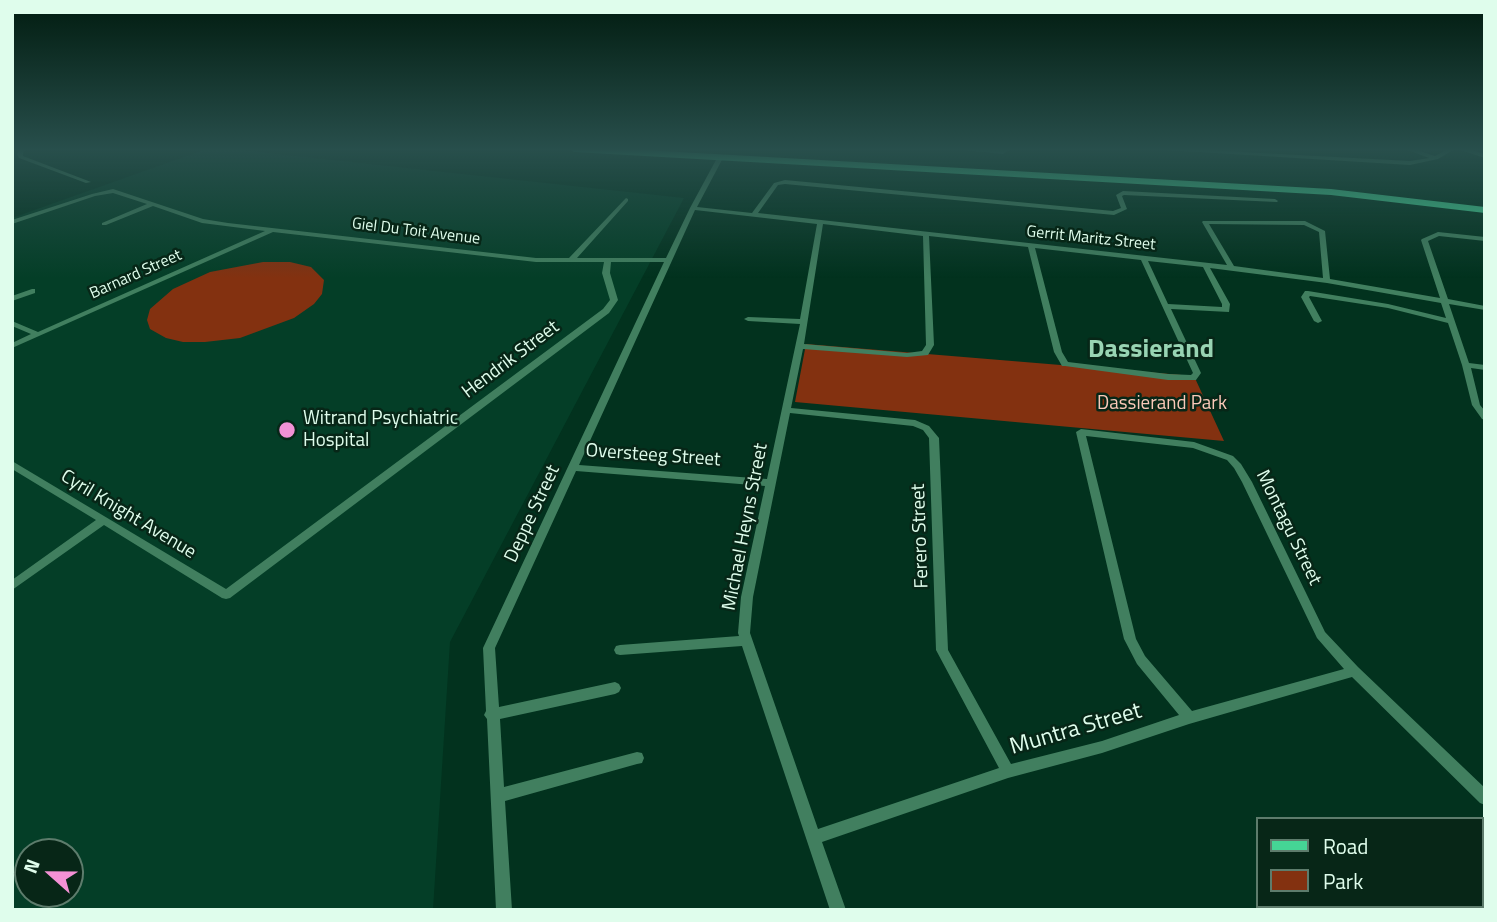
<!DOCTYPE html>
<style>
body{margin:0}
#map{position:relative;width:1497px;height:922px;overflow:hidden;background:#02321e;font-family:"Titillium Web",sans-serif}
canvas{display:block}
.frame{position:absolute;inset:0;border:14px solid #dffdec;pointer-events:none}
.legend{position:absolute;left:1256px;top:817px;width:228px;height:91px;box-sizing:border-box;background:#072617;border:2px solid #5d7c6c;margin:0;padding:9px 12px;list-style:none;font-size:21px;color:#dffdec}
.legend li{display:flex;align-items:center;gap:14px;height:35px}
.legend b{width:35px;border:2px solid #5d7c6c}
.north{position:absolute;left:14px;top:838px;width:70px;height:70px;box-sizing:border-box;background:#072617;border:2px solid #5d7c6c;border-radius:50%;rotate:291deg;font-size:19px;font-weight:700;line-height:28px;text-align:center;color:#dffdec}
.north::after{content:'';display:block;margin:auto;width:24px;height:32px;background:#f391d5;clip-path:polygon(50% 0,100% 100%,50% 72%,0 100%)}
</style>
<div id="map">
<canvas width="1497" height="922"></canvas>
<div class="frame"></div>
<ul class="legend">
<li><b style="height:9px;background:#45d595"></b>Road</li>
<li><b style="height:19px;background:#833110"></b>Park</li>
</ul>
<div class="north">N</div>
</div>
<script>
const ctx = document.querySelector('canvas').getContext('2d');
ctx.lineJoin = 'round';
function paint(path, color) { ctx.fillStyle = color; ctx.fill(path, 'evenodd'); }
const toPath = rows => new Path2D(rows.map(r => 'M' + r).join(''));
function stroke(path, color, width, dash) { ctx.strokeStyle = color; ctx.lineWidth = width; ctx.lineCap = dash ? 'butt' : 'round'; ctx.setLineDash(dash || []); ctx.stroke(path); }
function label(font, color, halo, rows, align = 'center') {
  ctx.font = font + ' "Titillium Web",sans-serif'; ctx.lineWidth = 5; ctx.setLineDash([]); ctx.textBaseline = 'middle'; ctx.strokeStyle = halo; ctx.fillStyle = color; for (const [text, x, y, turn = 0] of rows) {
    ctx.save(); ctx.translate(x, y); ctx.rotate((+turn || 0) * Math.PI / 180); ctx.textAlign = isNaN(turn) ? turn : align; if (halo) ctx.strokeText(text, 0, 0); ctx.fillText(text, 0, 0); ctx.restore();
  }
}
const built = toPath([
 [206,149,233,149,684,198,450,642,433,910,12,910,12,218],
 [28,852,70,852,70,894,28,894]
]);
const green = toPath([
 [263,262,290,262,311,267,324,280,322,294,314,304,294,318,240,338,205,342,183,342,166,338,150,329,147,320,150,309,173,289,210,272],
 [806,344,1194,376,1224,441,795,402]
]);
const canal = toPath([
 [1418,149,1427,149,1432,152,1429,154,1418,149]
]);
const minor = toPath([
 [20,149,25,149,23,154,23,156,91,182,86,183,19,158,17,154,20,149],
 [953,149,1002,150,1011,149,1003,154,953,149],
 [1149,149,1188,149,1410,161,1429,158,1405,149,1414,149,1435,156,1448,149,1455,149,1438,159,1410,165,1149,149],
 [1457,149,1467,149,1485,154,1485,158,1457,149],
 [720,156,723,158,697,207,752,213,774,183,785,180,1113,211,1121,208,1116,195,1123,191,1275,199,1278,201,1277,202,1124,195,1122,196,1127,209,1114,215,785,184,778,185,758,213,1227,265,1202,222,1203,221,1305,221,1325,231,1330,279,1440,298,1421,240,1422,239,1438,232,1485,237,1485,241,1439,236,1428,241,1448,299,1485,306,1485,310,1449,304,1469,363,1485,365,1485,370,1471,368,1480,405,1485,411,1485,420,1482,419,1472,405,1462,365,1448,323,1388,308,1310,296,1309,297,1322,321,1318,323,1314,321,1301,297,1305,291,1308,291,1388,304,1446,318,1441,303,1327,283,1210,268,1230,304,1229,312,1171,309,1201,373,1196,380,1168,380,1065,366,1062,366,1054,352,1028,247,929,236,934,345,928,355,907,357,803,349,791,408,915,420,929,426,939,438,948,650,1011,764,1102,741,1179,715,1137,664,1124,639,1076,432,1081,429,1194,442,1233,456,1241,464,1252,482,1325,632,1358,667,1485,788,1485,805,1480,803,1352,677,1189,724,1102,753,1008,778,822,842,846,910,830,910,742,646,620,655,616,654,614,650,616,646,620,645,739,636,738,633,741,597,765,486,576,471,495,648,499,707,615,682,619,684,621,688,619,692,615,694,500,719,504,787,637,752,642,753,644,758,642,763,637,764,505,801,512,910,496,910,487,719,484,715,486,711,483,648,664,262,611,262,610,273,618,300,609,313,230,598,226,599,222,598,104,525,12,590,12,580,96,520,12,469,12,461,226,589,603,309,610,300,602,273,604,262,536,262,273,232,12,348,12,343,31,334,12,326,12,321,38,332,265,231,202,223,153,206,106,225,102,225,102,223,147,204,113,193,95,196,12,224,12,220,92,194,113,189,203,219,228,223,536,258,569,258,626,198,628,199,628,201,577,258,666,258,690,208,717,158,720,156],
 [695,210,817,224,800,319,748,317,744,319,748,321,800,324,767,479,579,465,695,210],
 [823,224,923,236,926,345,922,351,907,353,804,344,823,224],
 [1209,224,1304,225,1319,232,1323,278,1234,266,1209,224],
 [1035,248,1141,260,1193,373,1191,375,1168,374,1068,362,1062,352,1035,248],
 [1148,261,1203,267,1222,304,1222,307,1168,304,1148,261],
 [790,413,913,426,923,430,929,438,936,650,999,768,818,829,750,633,753,597,790,413],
 [1086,436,1193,448,1227,460,1234,468,1242,482,1317,638,1344,669,1192,711,1145,656,1136,639,1086,436],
 [32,289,35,289,35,293,12,301,12,296,32,289],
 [1485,881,1485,897,1481,898,1481,882,1485,881],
 [1426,906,1449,906,1447,910,1424,910,1426,906]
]);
const primary = toPath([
 [570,149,627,149,1331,189,1485,207,1485,213,1331,195,574,152,570,149]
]);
const markers = [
 [287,430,9,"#f391d5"]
];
const farStreetnames = [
 ["Giel Du Toit Avenue",416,232,7],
 ["Gerrit Maritz Street",1091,239,6],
 ["Barnard Street",136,275,-24]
];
const streetNames = [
 ["Hendrik Street",511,360,-37],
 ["Oversteeg Street",653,456,4],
 ["Deppe Street",533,514,-65],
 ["Cyril Knight Avenue",128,515,31],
 ["Michael Heyns Street",746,527,-79],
 ["Montagu Street",1288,528,64],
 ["Ferero Street",921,536,-92]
];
const parkNames = [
 ["Dassierand Park",1162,404]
];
const poiNames = [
 ["Witrand Psychiatric",303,419],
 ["Hospital",303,441]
];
const nearStreetnames = [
 ["Muntra Street",1076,730,-16]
];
const districtNames = [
 ["Dassierand",1151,351]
];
paint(built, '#043e27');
paint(green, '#833110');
paint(canal, '#091a1f');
paint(minor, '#417f5f');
paint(primary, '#45d595');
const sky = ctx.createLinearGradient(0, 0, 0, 278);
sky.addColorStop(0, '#011c10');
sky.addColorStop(0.54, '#284f4c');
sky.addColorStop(1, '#284f4c00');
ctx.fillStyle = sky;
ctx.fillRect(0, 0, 1497, 278);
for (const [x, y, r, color] of markers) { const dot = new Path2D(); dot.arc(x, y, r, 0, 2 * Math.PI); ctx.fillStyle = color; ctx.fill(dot); stroke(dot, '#072617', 2.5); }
label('16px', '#dffdec', '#072617', farStreetnames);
label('19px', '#dffdec', '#072617', streetNames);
label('19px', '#fac9b8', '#072617', parkNames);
label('19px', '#dffdec', '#072617', poiNames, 'left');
label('23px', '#dffdec', '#072617', nearStreetnames);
label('bold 26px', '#98d4b3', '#072617', districtNames);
</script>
